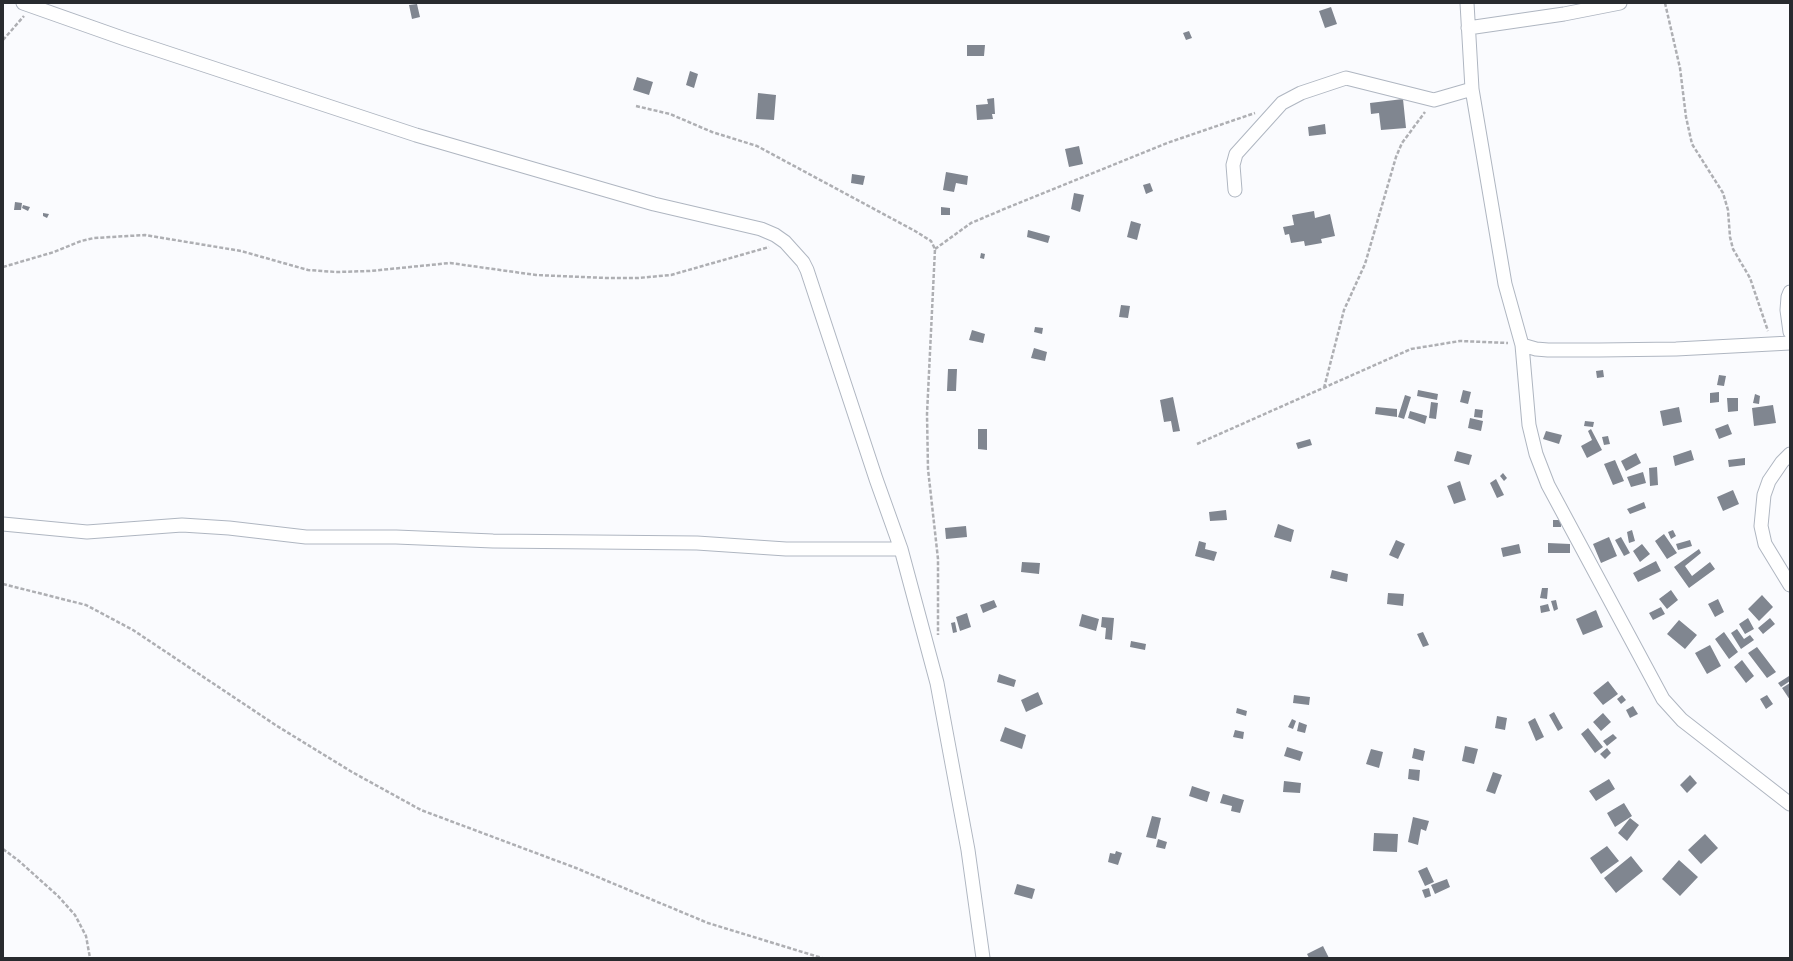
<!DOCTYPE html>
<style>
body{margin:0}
#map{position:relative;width:1793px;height:961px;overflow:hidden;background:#fafbfe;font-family:Commissioner,sans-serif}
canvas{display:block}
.frame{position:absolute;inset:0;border:4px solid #282b2f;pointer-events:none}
</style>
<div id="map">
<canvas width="1793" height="961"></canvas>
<div class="frame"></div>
</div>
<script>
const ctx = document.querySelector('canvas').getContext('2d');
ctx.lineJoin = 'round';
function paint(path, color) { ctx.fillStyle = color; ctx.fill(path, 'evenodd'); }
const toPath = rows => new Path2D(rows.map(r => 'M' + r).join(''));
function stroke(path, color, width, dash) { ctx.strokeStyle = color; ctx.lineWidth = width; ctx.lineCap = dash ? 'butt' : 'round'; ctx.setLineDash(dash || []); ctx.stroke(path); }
const building = toPath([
 [417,4,420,17,412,19,409,5],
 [1331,7,1337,24,1325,28,1319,11],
 [1189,31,1192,38,1186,40,1183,33],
 [967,45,985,45,984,56,967,56],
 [690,71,698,74,694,88,686,85],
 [637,77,653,82,649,95,633,90],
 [758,93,776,95,774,120,756,119],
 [994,98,995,114,992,114,993,119,977,120,976,105,988,104,987,99],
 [1403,99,1406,128,1381,130,1379,113,1371,114,1370,103],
 [1325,124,1326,134,1309,136,1308,127],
 [1079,146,1083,164,1069,167,1065,149],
 [946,172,968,176,967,185,956,183,954,192,943,190],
 [852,174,865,176,863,185,851,183],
 [1150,183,1153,191,1146,194,1143,185],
 [1074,193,1084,195,1080,212,1071,209],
 [15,202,22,203,21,210,14,210],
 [23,205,30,207,28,211,22,208],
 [941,207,950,208,950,215,941,215],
 [1314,211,1315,218,1330,214,1335,236,1321,239,1322,243,1305,246,1304,241,1291,243,1289,234,1285,235,1283,227,1294,225,1292,215],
 [43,213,49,214,47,218,43,216],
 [1131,221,1141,224,1137,240,1127,237],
 [1028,230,1050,236,1048,243,1027,237],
 [981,253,985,254,984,259,980,258],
 [1121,305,1130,306,1128,318,1119,317],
 [1035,327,1043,328,1042,334,1034,332],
 [972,330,985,334,983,343,969,340],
 [1034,348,1047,352,1045,361,1031,358],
 [948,369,957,369,956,391,947,391],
 [1603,370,1604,377,1597,378,1596,371],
 [1719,375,1726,376,1724,386,1717,385],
 [1418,390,1438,394,1437,400,1417,396],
 [1463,390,1471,392,1468,404,1460,402],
 [1719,392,1719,402,1710,403,1710,393],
 [1755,394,1760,396,1759,404,1753,403],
 [1405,395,1411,397,1404,419,1398,417],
 [1173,397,1180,431,1173,432,1171,421,1164,422,1160,400],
 [1727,398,1738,398,1738,411,1728,412],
 [1431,402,1438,403,1436,419,1429,418],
 [1773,405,1776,423,1754,426,1752,408],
 [1376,407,1397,409,1397,417,1375,414],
 [1679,407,1682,422,1663,426,1660,411],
 [1475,409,1483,410,1482,418,1474,417],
 [1410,411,1427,416,1425,424,1408,418],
 [1470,418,1483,421,1481,431,1468,428],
 [1585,421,1594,422,1593,427,1584,426],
 [1728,424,1732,434,1719,439,1715,429],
 [978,429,987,429,987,450,978,449],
 [1591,429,1602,450,1587,458,1581,446,1592,440,1588,431],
 [1546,431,1562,435,1559,444,1543,439],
 [1608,436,1610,444,1604,445,1602,437],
 [1310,439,1312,445,1298,449,1296,443],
 [1691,450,1694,460,1675,466,1673,456],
 [1457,451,1472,455,1469,465,1454,461],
 [1636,453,1641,463,1626,471,1621,461],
 [1745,458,1745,465,1729,467,1728,460],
 [1615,460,1624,481,1613,485,1604,464],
 [1657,467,1658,485,1650,486,1649,468],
 [1643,472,1646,483,1631,487,1627,477],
 [1503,473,1507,478,1504,481,1500,476],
 [1496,479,1504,495,1497,498,1490,483],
 [1460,481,1466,500,1454,504,1447,486],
 [1733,490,1739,504,1723,511,1717,497],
 [1644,502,1646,508,1630,514,1627,509],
 [1226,510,1227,520,1210,521,1209,512],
 [1553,520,1561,520,1561,527,1553,527],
 [1278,524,1294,530,1291,542,1274,537],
 [966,526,967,537,946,539,945,528],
 [1632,530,1635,541,1629,543,1627,532],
 [1673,530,1676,536,1671,539,1668,532],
 [1664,534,1677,553,1667,559,1655,541],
 [1609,537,1617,556,1601,563,1593,544],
 [1621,537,1630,553,1624,556,1615,540],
 [1396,540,1405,544,1398,559,1389,555],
 [1690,540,1692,546,1678,550,1676,544],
 [1199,541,1206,543,1205,549,1217,552,1214,561,1195,556],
 [1548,543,1570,544,1570,553,1548,553],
 [1519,544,1521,553,1503,557,1501,548],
 [1642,544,1650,554,1640,562,1633,551],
 [1699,549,1701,553,1685,566,1692,576,1710,562,1715,569,1689,588,1674,567],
 [1656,561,1661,571,1638,582,1633,573],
 [1022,562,1040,563,1039,574,1021,572],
 [1332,570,1348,574,1347,582,1330,578],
 [1542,588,1548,588,1547,599,1540,598],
 [1671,590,1678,600,1667,609,1659,599],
 [1388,593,1404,594,1403,606,1387,604],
 [1762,595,1773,607,1759,621,1748,609],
 [1718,599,1724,612,1715,617,1708,604],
 [994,600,997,607,983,613,980,605],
 [1556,600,1558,609,1554,611,1551,601],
 [1548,604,1550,611,1541,613,1540,606],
 [1661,607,1665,614,1653,620,1649,613],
 [1596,610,1603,627,1583,635,1576,619],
 [967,613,971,627,960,631,956,617],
 [1082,614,1099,619,1096,631,1079,626],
 [1102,617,1114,618,1112,640,1105,639,1106,628,1101,627],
 [1748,618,1754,629,1745,634,1739,624],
 [1770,618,1775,624,1763,634,1758,628],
 [1679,620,1697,635,1685,649,1667,634],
 [955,622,957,632,953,633,951,623],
 [1737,629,1744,639,1750,635,1754,640,1741,649,1731,633],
 [1423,632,1429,645,1423,647,1417,634],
 [1724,632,1738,652,1729,659,1715,639],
 [1131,641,1146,644,1145,650,1130,647],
 [1710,645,1721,666,1707,674,1695,653],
 [1757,647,1776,672,1767,678,1748,653],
 [1742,660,1754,676,1746,683,1734,667],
 [999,674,1016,680,1014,687,997,682],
 [1789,676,1790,681,1781,687,1778,683],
 [1608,681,1618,694,1603,705,1593,693],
 [1790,683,1790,700,1782,688],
 [1038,692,1043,704,1026,712,1021,700],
 [1294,695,1310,697,1309,705,1293,703],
 [1622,695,1626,700,1621,704,1617,699],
 [1767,695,1773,704,1766,709,1760,699],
 [1633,706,1638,714,1630,718,1626,710],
 [1237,708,1247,711,1246,716,1236,713],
 [1554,712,1563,728,1558,731,1549,715],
 [1603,713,1611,722,1601,731,1593,722],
 [1497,716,1507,718,1505,730,1495,728],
 [1535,718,1544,737,1536,741,1528,722],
 [1292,719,1296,721,1293,729,1288,727],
 [1299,722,1307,725,1305,733,1297,731],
 [1005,727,1026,735,1022,749,1000,741],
 [1588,728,1603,747,1595,753,1581,734],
 [1235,730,1244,732,1243,739,1233,737],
 [1613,734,1617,738,1607,746,1603,741],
 [1465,746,1478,749,1474,764,1462,761],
 [1287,747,1303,752,1300,761,1284,756],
 [1414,748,1425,751,1423,761,1412,758],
 [1607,748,1611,753,1605,759,1600,754],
 [1371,749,1383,752,1379,768,1366,764],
 [1409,769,1420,770,1419,781,1408,779],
 [1493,772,1502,775,1495,794,1486,791],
 [1690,775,1697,783,1687,793,1680,785],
 [1609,779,1615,789,1596,801,1589,791],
 [1284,781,1301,783,1300,793,1283,792],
 [1192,786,1210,792,1207,802,1189,796],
 [1223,794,1244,800,1240,813,1231,811,1232,806,1220,803],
 [1624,803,1632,816,1615,827,1607,813],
 [1152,816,1161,818,1156,839,1146,837],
 [1413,817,1429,821,1426,831,1421,829,1418,845,1408,842],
 [1630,818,1639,825,1627,841,1618,833],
 [1374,833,1398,834,1397,852,1373,851],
 [1705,834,1718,848,1701,864,1688,850],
 [1158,839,1167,842,1165,849,1156,847],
 [1607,846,1619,861,1601,874,1590,858],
 [1116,851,1122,853,1118,865,1108,862,1110,853,1115,854],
 [1631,856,1643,871,1616,893,1604,878],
 [1679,860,1698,877,1680,896,1662,879],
 [1427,867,1434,882,1425,886,1418,871],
 [1447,879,1450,887,1435,894,1431,885],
 [1017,884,1035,889,1032,899,1014,894],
 [1429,888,1431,896,1425,898,1422,890],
 [1323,946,1329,958,1309,958,1307,954]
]);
const path = toPath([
 [1665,3,1680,68,1686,117,1692,144,1723,193,1728,210,1730,237,1733,249,1750,278,1768,331],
 [3,40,24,16],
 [636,106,670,114,712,132,757,146,915,231,931,241,935,249,927,414,928,469,938,559,938,635],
 [935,249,971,223,1009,207,1167,143,1255,113],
 [3,267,54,252,81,241,94,238,145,235,241,251,308,270,336,272,370,271,450,263,536,275,607,278,638,278,671,275,769,247],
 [1324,388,1344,310,1365,264,1396,157,1402,143,1425,112],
 [1197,444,1411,349,1460,341,1508,343],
 [3,584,86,605,133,630,277,726,352,772,421,810,576,868,708,923,822,958],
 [3,849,19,861,58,896,75,915,86,936,90,958]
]);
const street = toPath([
 [23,3,125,39,416,135,654,204,761,229,775,235,785,242,803,262,807,270,876,479,901,549,937,683,968,850,983,958],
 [1467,3,1472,89,1505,284,1522,345,1536,349,1548,350,1599,350,1676,349,1790,343],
 [1468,28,1564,14,1620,3],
 [1235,190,1233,165,1236,154,1282,103,1301,93,1346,78,1434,100,1472,89],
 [1790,292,1788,297,1787,310,1790,332],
 [1522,345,1529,425,1536,454,1548,485,1663,699,1682,720,1790,804],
 [1790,454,1782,462,1769,481,1764,495,1761,526,1765,544,1790,585],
 [3,524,87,532,182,525,229,528,306,537,396,537,493,541,697,543,786,549,901,549]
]);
paint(building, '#808690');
stroke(street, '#afb6c1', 15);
stroke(path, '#aeafb3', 2.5, [4, 2]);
stroke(street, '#fff', 13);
</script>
